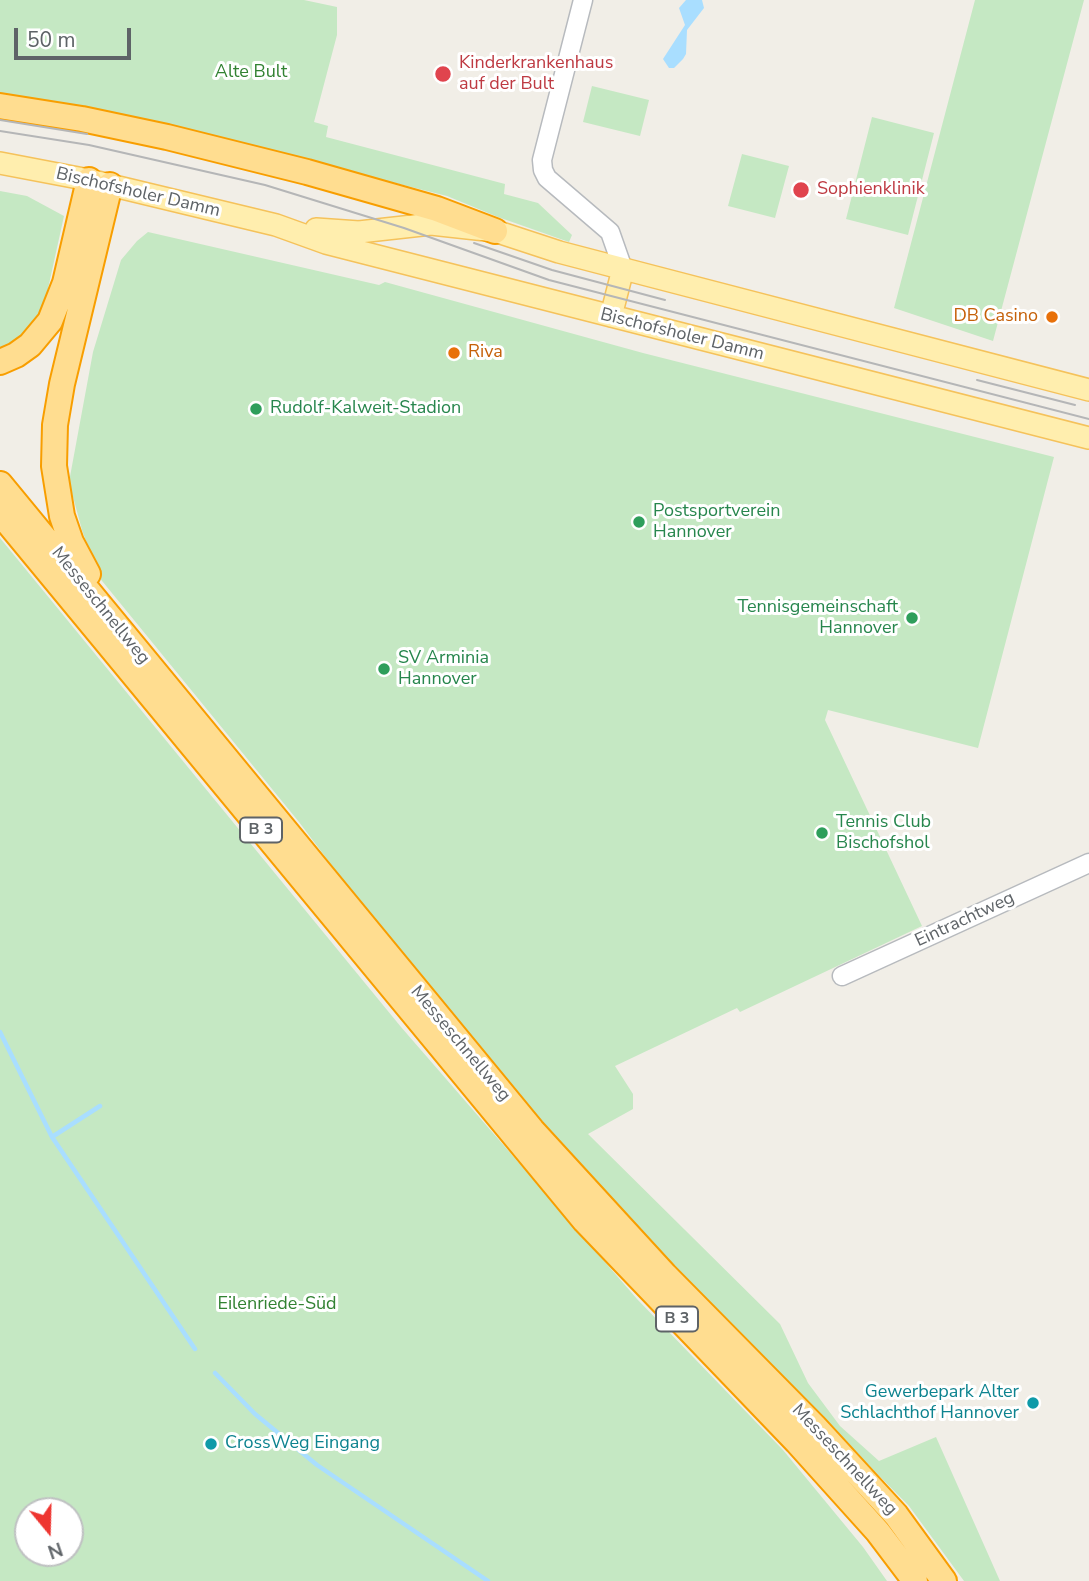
<!DOCTYPE html>
<meta charset="utf-8">
<style>
body{margin:0}
#map{position:relative;width:1089px;height:1581px;overflow:hidden;background:#f1eee7;font-family:"Nunito Sans",sans-serif}
canvas{display:block}
.north{position:absolute;left:14px;top:1497px;width:70px;height:70px;box-sizing:border-box;background:#fff;border:2px solid #bfc1c2;border-radius:50%;rotate:161deg;font-size:19px;font-weight:700;line-height:28px;text-align:center;color:#5e6367}
.north::after{content:'';display:block;margin:auto;width:24px;height:32px;background:#ee3530;clip-path:polygon(50% 0,100% 100%,50% 72%,0 100%)}
.scale{position:absolute;left:14px;top:28px;width:117px;height:32px;box-sizing:border-box;border:4px solid #5e6367;border-top:0;padding-left:9px;font-size:21px;line-height:24px;white-space:nowrap;color:#5e6367;-webkit-text-stroke:5px #fff;paint-order:stroke}
</style>
<div id="map">
<canvas width="1089" height="1581"></canvas>
<div class="north">N</div>
<div class="scale">50 m</div>
</div>
<script>
const ctx = document.querySelector('canvas').getContext('2d');
ctx.lineJoin = 'round';
function paint(path, color) { ctx.fillStyle = color; ctx.fill(path, 'evenodd'); }
const toPath = rows => new Path2D(rows.map(r => 'M' + r).join(''));
function stroke(path, color, width, dash) { ctx.strokeStyle = color; ctx.lineWidth = width; ctx.lineCap = dash ? 'butt' : 'round'; ctx.setLineDash(dash || []); ctx.stroke(path); }
function label(font, color, halo, rows, align = 'center') {
  ctx.font = font + ' "Nunito Sans",sans-serif'; ctx.lineWidth = 6; ctx.setLineDash([]); ctx.textBaseline = 'middle'; ctx.strokeStyle = halo; ctx.fillStyle = color; for (const [text, x, y, turn = 0] of rows) {
    ctx.save(); ctx.translate(x, y); ctx.rotate((+turn || 0) * Math.PI / 180); ctx.textAlign = isNaN(turn) ? turn : align; if (halo) ctx.strokeText(text, 0, 0); ctx.fillText(text, 0, 0); ctx.restore();
  }
}
const green = toPath([
 [0,0,304,0,337,7,337,35,314,122,328,126,326,137,505,184,504,194,538,203,572,235,569,242,498,217,447,196,165,125,0,94],
 [975,0,1084,0,993,341,894,308],
 [592,86,649,100,640,136,583,122],
 [872,117,934,133,908,235,846,219],
 [742,154,789,166,775,218,728,206],
 [0,191,27,196,64,216,42,316,32,333,0,353],
 [148,232,379,285,385,282,643,353,1054,457,978,748,828,710,825,720,922,926,740,1012,737,1008,615,1066,633,1094,633,1109,588,1134,780,1324,808,1383,840,1426,879,1461,936,1437,1000,1581,964,1581,909,1506,605,1199,373,920,299,822,98,576,82,530,69,482,93,352,121,260,137,241],
 [0,538,401,1027,637,1299,783,1450,863,1547,887,1581,0,1581],
 [28,1511,70,1511,70,1553,28,1553]
]);
const water = toPath([
 [686,0,702,0,704,8,687,30,686,54,683,59,674,68,669,68,663,59,685,25,679,8]
]);
const stream = toPath([
 [0,1032,52,1137,195,1349],
 [52,1137,100,1106],
 [215,1373,255,1414,317,1465,488,1581]
]);
const minor = toPath([
 [583,0,542,160,543,170,547,178,610,232,623,269],
 [842,976,1089,863]
]);
const major = toPath([
 [0,163,89,180,276,225,326,243,1089,438],
 [316,229,359,232,431,224,495,231,559,252,647,275,1089,390],
 [611,316,623,269]
]);
const highway = toPath([
 [0,106,82,119,167,137,307,172,437,209,495,231],
 [0,362,16,355,30,345,50,321,65,283,89,180],
 [0,484,532,1130,665,1275,814,1426,896,1515,944,1581],
 [0,513,585,1221,797,1442,878,1532,915,1581],
 [88,574,71,542,62,516,54,466,55,425,62,384,110,185]
]);
const tram = toPath([
 [0,120,87,134],
 [0,131,89,145,265,185,404,228,549,280,1089,419],
 [474,243,552,270,665,300],
 [977,380,1075,405]
]);
const markers = [
 [443,74,9,"#e0444e"],
 [801,190,9,"#e0444e"],
 [1052,317,7,"#e8710a"],
 [454,353,7,"#e8710a"],
 [256,409,7,"#2e9e5b"],
 [639,522,7,"#2e9e5b"],
 [912,618,7,"#2e9e5b"],
 [384,669,7,"#2e9e5b"],
 [822,833,7,"#2e9e5b"],
 [1033,1403,7,"#0f9aa8"],
 [211,1444,7,"#0f9aa8"]
];
const shields = [
 [261,830,42],
 [677,1319,42]
];
const shieldNames = [
 ["B 3",261,830],
 ["B 3",677,1319]
];
const healthNames = [
 ["Kinderkrankenhaus",459,64],
 ["auf der Bult",459,85],
 ["Sophienklinik",817,190]
];
const parkNames = [
 ["Alte Bult",251,73],
 ["Eilenriede-Süd",277,1305]
];
const streetNames = [
 ["Bischofsholer Damm",138,193,13],
 ["Bischofsholer Damm",682,335,14],
 ["Messeschnellweg",100,606,51],
 ["Eintrachtweg",965,920,-25],
 ["Messeschnellweg",460,1044,50],
 ["Messeschnellweg",844,1460,47]
];
const foodNames = [
 ["DB Casino",1038,317],
 ["Riva",468,353,"left"]
];
const leisureNames = [
 ["Rudolf-Kalweit-Stadion",270,409],
 ["Postsportverein",653,512],
 ["Hannover",653,533],
 ["Tennisgemeinschaft",898,608,"right"],
 ["Hannover",898,629,"right"],
 ["SV Arminia",398,659],
 ["Hannover",398,680],
 ["Tennis Club",836,823],
 ["Bischofshol",836,844]
];
const cultureNames = [
 ["Gewerbepark Alter",1019,1393],
 ["Schlachthof Hannover",1019,1414],
 ["CrossWeg Eingang",225,1444,"left"]
];
paint(green, '#c5e8c3');
paint(water, '#a9deff');
stroke(stream, '#a9deff', 4.5);
stroke(minor, '#b7babe', 21);
stroke(major, '#f5c25b', 24);
stroke(highway, '#f89e00', 28);
stroke(minor, '#fff', 18);
stroke(major, '#ffeeae', 21);
stroke(highway, '#ffdd90', 24);
stroke(tram, '#b5b6b7', 2);
for (const [x, y, r, color] of markers) { const dot = new Path2D(); dot.arc(x, y, r, 0, 2 * Math.PI); ctx.fillStyle = color; ctx.fill(dot); stroke(dot, '#fff', 2.5); }
for (const [x, y, w] of shields) { const box = new Path2D(); box.roundRect(x - w / 2, y - 12.5, w, 25, 5); ctx.fillStyle = '#fff'; ctx.fill(box); stroke(box, '#5e6367', 2); }
label('bold 16px', '#5e6367', null, shieldNames);
label('18px', '#be3a42', '#fff', healthNames, 'left');
label('18px', '#328232', '#fff', parkNames);
label('18px', '#5e6367', '#fff', streetNames);
label('18px', '#c56008', '#fff', foodNames, 'right');
label('18px', '#27864d', '#fff', leisureNames, 'left');
label('18px', '#0d838f', '#fff', cultureNames, 'right');
</script>
